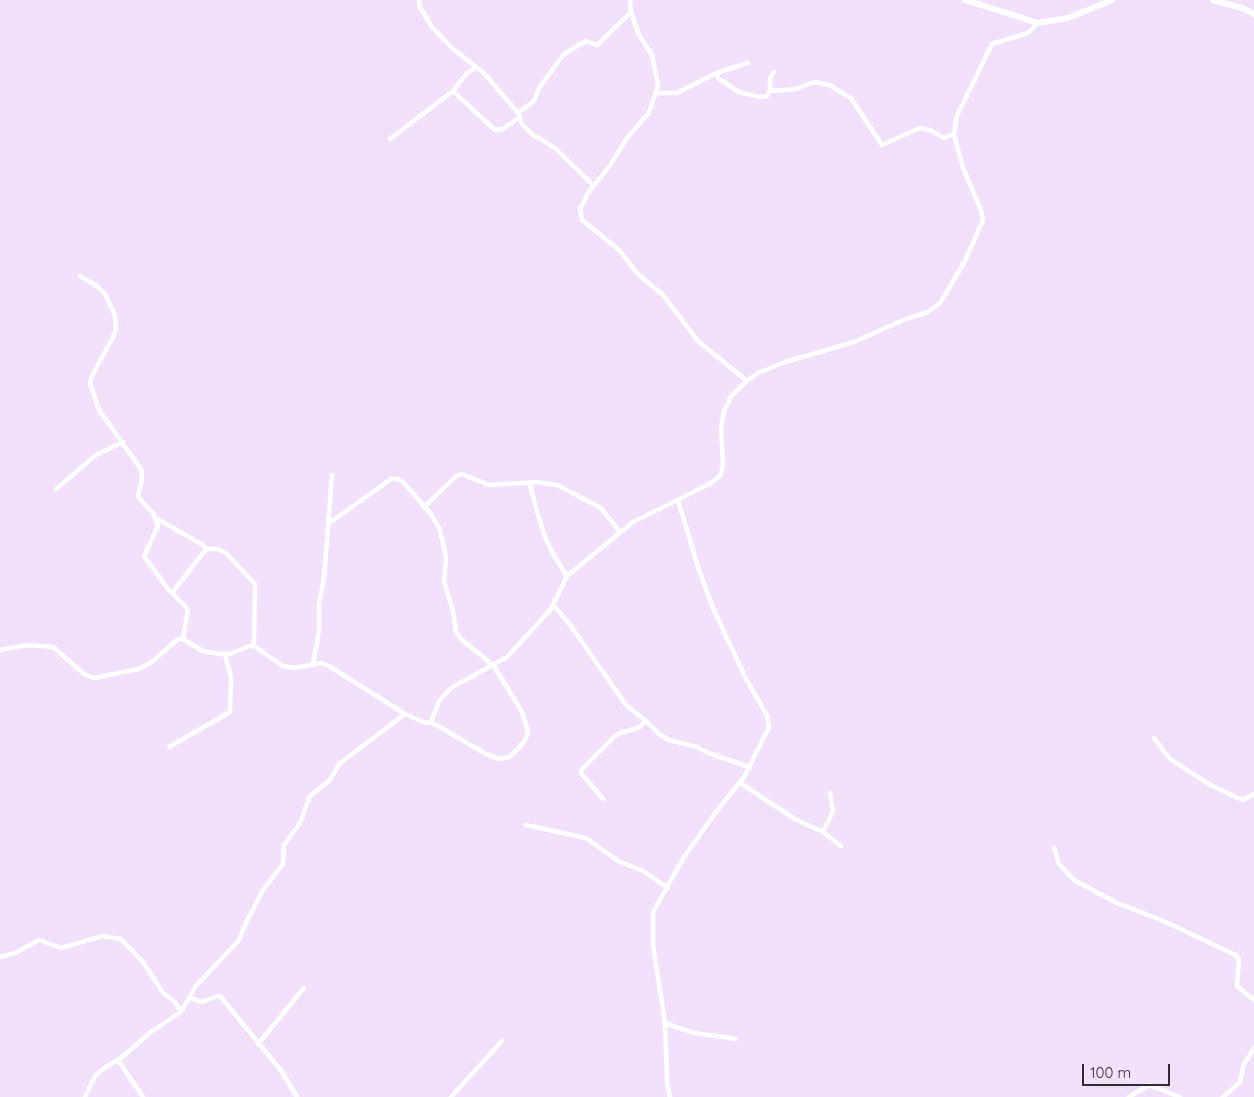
<!DOCTYPE html>
<style>
body{margin:0}
#map{position:relative;width:1254px;height:1097px;overflow:hidden;background:#f1e1fa;font-family:Quicksand,sans-serif}
canvas{display:block}
.scale{position:absolute;left:1082px;top:1064px;width:88px;height:22px;box-sizing:border-box;border:2px solid #2f2a33;border-top:0;padding-left:6px;font-size:15px;line-height:18px;white-space:nowrap;color:#2f2a33;-webkit-text-stroke:4px #f1e1fa;paint-order:stroke}
</style>
<div id="map">
<canvas width="1254" height="1097"></canvas>
<div class="scale">100 m</div>
</div>
<script>
const ctx = document.querySelector('canvas').getContext('2d');
ctx.lineJoin = 'round';
const toPath = rows => new Path2D(rows.map(r => 'M' + r).join(''));
function stroke(path, color, width, dash) { ctx.strokeStyle = color; ctx.lineWidth = width; ctx.lineCap = dash ? 'butt' : 'round'; ctx.setLineDash(dash || []); ctx.stroke(path); }
const street = toPath([
 [419,0,420,7,432,27,452,48,484,73,518,113,522,124,532,134,555,148,593,185],
 [630,0,631,12,638,33,652,55,658,85,649,113,627,138,611,164,588,193,580,209,582,220,619,250,638,274,663,295,698,341,747,381],
 [716,73,719,79,739,92,760,97,767,96,770,91,770,78,774,72],
 [453,91,495,130,503,129,520,117],
 [770,91,796,89,814,82,829,85,851,98,882,145,920,128,930,130,944,138,954,134],
 [655,93,677,93,716,73,748,63],
 [518,113,534,101,539,88,564,54,586,41,597,45,631,12],
 [390,139,453,91,466,74,476,67],
 [80,276,97,286,105,294,115,316,116,328,114,335,92,376,90,383,99,410,141,469,142,479,138,497,153,513,158,526,144,556,168,589,188,609,183,639],
 [529,482,543,532,553,554,567,576],
 [56,489,96,455,123,442],
 [424,507,455,477,461,474,489,485,538,482,557,485,601,508,620,532],
 [156,518,203,545,206,549,172,593],
 [328,524,391,479,398,479,403,482,431,514,440,530,446,557,444,581,453,611,456,632,462,640,494,666,522,712,528,731,525,740,517,750,509,757,500,759,488,755,431,722],
 [206,549,217,549,226,553,255,584,254,646],
 [554,606,571,626,626,705,646,721],
 [0,650,28,645,53,647,84,674,94,678,139,669,152,662,178,639,183,639,203,651,219,654,230,654,249,646,254,646,283,666,294,668,321,663,329,666,405,714],
 [313,665,319,631,319,604,324,577,332,475],
 [1154,738,1170,759,1212,786,1243,800,1254,794],
 [169,747,230,712,231,677,225,655],
 [740,783,795,819,823,832,841,846],
 [603,799,581,773,581,770,614,737,620,733,638,728,646,721,659,734,669,740,697,747,708,753,750,767],
 [526,825,586,838,618,861,643,871,668,888],
 [823,832,833,811,830,793],
 [1054,848,1059,864,1074,880,1117,903,1159,919,1236,955,1239,960,1237,986,1254,1000],
 [0,957,15,953,39,940,61,948,103,936,121,939,143,962,163,993,175,1002,181,1012],
 [190,998,202,1002,218,996,221,997,282,1072,297,1097],
 [665,1023,694,1033,736,1039],
 [258,1044,304,988],
 [118,1060,143,1097],
 [85,1097,95,1076,103,1069,121,1058,151,1032,181,1012,195,987,239,940,245,925,263,890,283,864,284,845,300,823,310,796,330,780,339,764,405,714,426,723,431,722,439,701,451,688,507,657,551,609,567,576,633,522,678,500],
 [451,1097,502,1041],
 [670,1097,667,1082,665,1023,653,945,653,912,684,857,716,812,744,777,769,727,767,715,746,679,712,606,698,567,678,500,711,483,721,475,723,463,721,428,724,411,731,396,747,381,758,373,785,362,854,342,906,319,928,312,940,303,965,261,983,220,981,210,963,168,954,134,957,116,992,44,1028,33,1038,23],
 [1129,1097,1149,1085,1180,1097],
 [1223,1097,1240,1082,1244,1064,1254,1048]
]);
const secondary = toPath([
 [965,0,1038,23,1068,18,1112,0],
 [1213,0,1242,8,1254,14]
]);
stroke(street, '#fff', 4.5);
stroke(secondary, '#fff', 6);
</script>
